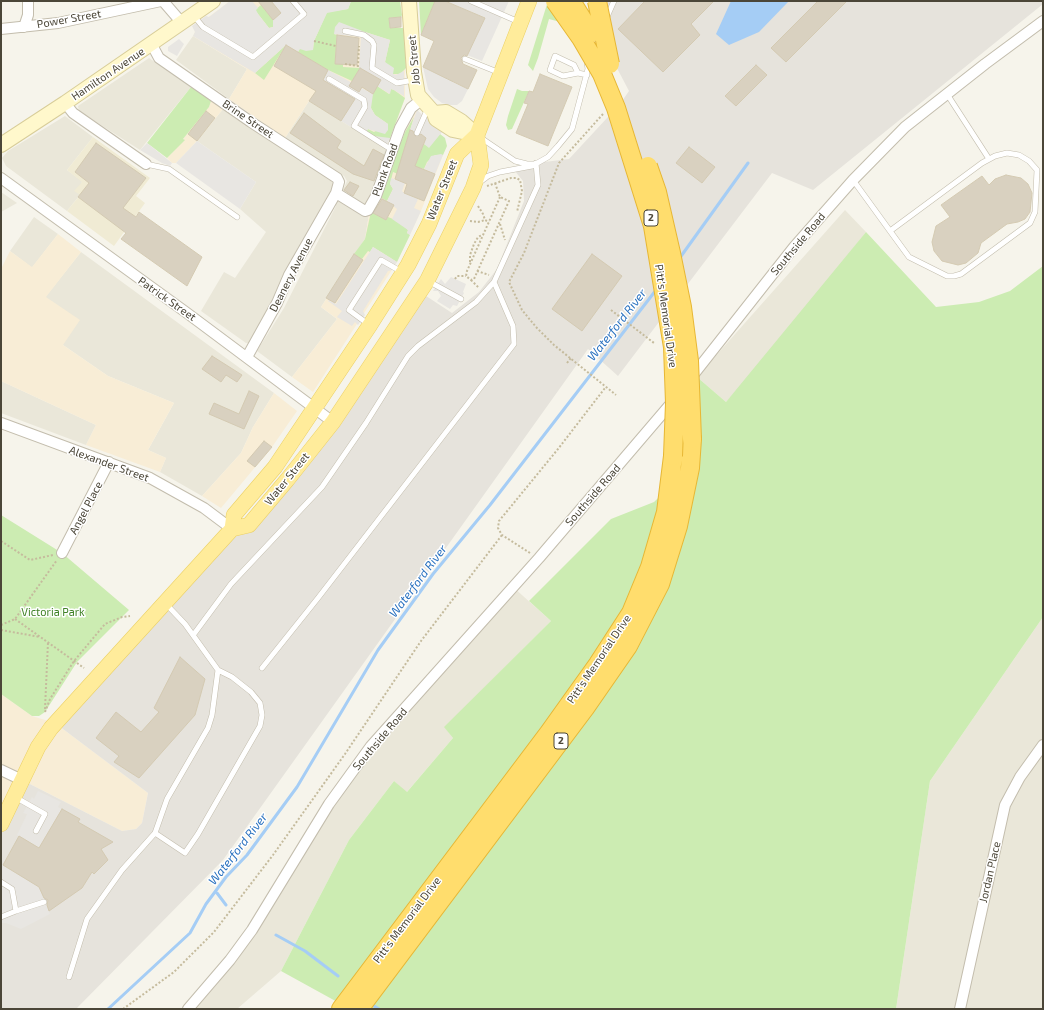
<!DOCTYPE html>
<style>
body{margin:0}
#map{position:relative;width:1044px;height:1010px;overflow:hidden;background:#f6f4eb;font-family:"Exo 2",sans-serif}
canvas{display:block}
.frame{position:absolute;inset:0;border:2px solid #4b4638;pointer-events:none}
</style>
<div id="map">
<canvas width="1044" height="1010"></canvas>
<div class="frame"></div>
</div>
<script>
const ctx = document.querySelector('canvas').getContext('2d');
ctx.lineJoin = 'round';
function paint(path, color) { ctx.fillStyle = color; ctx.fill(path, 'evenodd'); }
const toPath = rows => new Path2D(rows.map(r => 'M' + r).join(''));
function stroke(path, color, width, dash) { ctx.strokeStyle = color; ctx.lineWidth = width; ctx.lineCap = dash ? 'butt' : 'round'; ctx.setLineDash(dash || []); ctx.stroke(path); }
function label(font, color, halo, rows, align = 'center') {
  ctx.font = font + ' "Exo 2",sans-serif'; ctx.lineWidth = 3; ctx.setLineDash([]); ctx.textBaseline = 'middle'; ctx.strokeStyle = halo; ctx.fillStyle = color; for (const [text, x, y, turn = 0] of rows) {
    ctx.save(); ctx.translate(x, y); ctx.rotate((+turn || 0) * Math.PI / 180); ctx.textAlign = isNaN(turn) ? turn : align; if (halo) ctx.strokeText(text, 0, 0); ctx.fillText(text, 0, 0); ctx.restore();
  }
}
const residential = toPath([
 [193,36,247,69,229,99,176,60],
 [149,58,191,87,140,150,79,111,78,106],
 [309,101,385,148,386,151,387,155,367,206,342,192,347,181,344,176,285,138],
 [223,109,330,179,333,183,332,191,284,275,262,322,249,343,246,343,201,311,224,272,235,278,266,232,240,209,256,182,197,141],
 [65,116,93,137,67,170,82,181,80,195,67,211,6,166,2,158,8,151],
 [1,192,17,203,1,212],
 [338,200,364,216,369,214,365,239,321,307,337,319,292,377,257,351,284,308,336,206,335,205],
 [845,210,866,232,774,351,726,402,697,377],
 [34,217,58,234,32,268,10,251],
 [81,252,274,393,253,427,241,453,202,496,160,472,166,458,148,450,174,403,108,376,63,345,45,297],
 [1,381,96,425,86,445,1,413],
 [513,587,551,621,445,727,453,738,406,793,394,781,349,840,281,971,237,1009,188,1009,208,988,371,746],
 [1043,617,1043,1009,896,1009,930,781]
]);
const commercial = toPath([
 [230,1,351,1,348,9,405,44,405,98,395,126,385,148,309,101,285,138,229,99,247,69,193,36,195,32,194,28],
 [211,101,223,109,197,141,176,163,172,163,167,158,184,140,183,139,209,107],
 [415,108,423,116,442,132,440,134,443,155,421,211,397,262,313,392,292,377,337,319,321,307,365,239,369,214,412,111],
 [58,234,81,252,46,297,80,320,63,345,108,376,174,403,148,450,166,458,160,472,86,445,96,425,1,381,1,269,10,251,32,267],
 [274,393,297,411,272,447,221,508,202,496,241,453,253,427],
 [1,694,32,716,55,723,148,793,142,823,136,829,122,831,22,780,1,824]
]);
const industrial = toPath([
 [598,1,1043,1,1043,4,813,190,772,173,618,376,588,349,223,860,76,1009,1,1009,1,824,22,780,122,831,136,829,142,823,148,793,55,723,232,529,249,525,420,292,452,313,479,292,497,269,524,201,523,181,514,170,536,163,569,159,620,104,629,91,597,30]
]);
const education = toPath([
 [93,137,150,178,136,196,145,203,114,246,67,211,80,195,74,191,82,182,67,170]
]);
const green = toPath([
 [351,1,400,1,402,15,401,17,389,18,390,28,404,28,406,68,400,74,393,74,385,62,390,40,365,32,334,34,337,35,335,63,343,64,343,67,360,68,352,81,328,70,298,52,299,49,313,49,314,41,327,12,348,9],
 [419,1,435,1,421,35],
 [548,1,560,22,549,19,538,58,533,71,528,65],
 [261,5,273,20,273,27,269,28,255,10],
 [286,45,264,80,255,73],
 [377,86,389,94,391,89,394,90,405,98,390,138,387,139,374,136,366,132,368,129,374,132,388,124,375,115,371,108,370,100],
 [191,87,211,101,209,107,183,139,185,140,167,158,147,143],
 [517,89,522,91,529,91,512,129,508,130,506,125,508,116],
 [414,117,401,160,415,166,424,144,429,147,440,134,445,138,447,146,443,155,435,155,427,162,424,169,421,168,419,173,403,176,393,172,390,184,393,189,387,201,380,197,405,132],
 [371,212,386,220,388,217,398,221,408,230,407,233,410,235,397,262,373,247,370,252,368,251,362,259,354,254,365,239],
 [866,232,936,307,979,302,1010,291,1043,266,1043,617,930,781,896,1009,350,1009,281,971,349,840,394,781,407,792,453,738,444,727,551,621,529,601,611,519,654,502,700,457,697,377,726,402],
 [1,515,62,553,129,610,77,662,45,712,39,716,32,716,1,694]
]);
const parking = toPath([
 [230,1,252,1,258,8,256,10,258,14,269,28,273,27,273,20,281,13,271,1,351,1,348,9,327,13,314,41,313,50,306,51,300,49,298,52,286,45,255,73,193,36,195,32,192,26,206,16,209,17],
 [445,1,509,1,482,61,467,55,484,18],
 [339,22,365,32,390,40,385,62,394,68,393,74,396,75,404,71,404,96,394,90,391,89,390,94,377,86,380,80,359,68,361,37,334,34,335,27],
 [179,39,184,44,177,56,168,51,168,47],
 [423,67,447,78,446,79,454,80,453,82,468,89,462,101,457,105,450,105,442,103,434,97,428,89],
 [328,70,373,94,371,108,375,115,388,124,388,130,385,134,368,129,366,132,374,136,390,138,385,148,341,121,354,100,323,80],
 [417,110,442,132,429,148,424,144,426,138,410,130],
 [197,141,256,182,240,209,176,163],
 [147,143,172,163,170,166,162,163,140,150],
 [441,154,443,155,435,174,424,169,431,156],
 [391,178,405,183,402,191,404,193,418,199,414,208,421,211,410,235,407,233,408,230,392,219,397,209,387,201,393,189,390,184],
 [373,247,397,262,392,270,388,271,363,311,365,315,358,325,355,322,352,326,337,317,342,311,328,301,329,300,336,304],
 [451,277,466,284,463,292,464,293,457,306,453,305,450,309,437,301,441,296,438,291,433,291,441,279,445,284],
 [38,791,61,802,58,807,62,809,39,848,17,835,27,814,23,813,32,797,34,799],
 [2,865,39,887,50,914,21,929,6,923,1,923]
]);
const water = toPath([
 [731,1,789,1,759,32,729,45,716,34]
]);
const stream = toPath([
 [679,259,748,163],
 [217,893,226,905],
 [276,935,305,951,338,976],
 [374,1006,379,1009],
 [108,1009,190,933,206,904,226,877,247,855,297,787,378,650,433,574,490,505,656,290]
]);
const building = toPath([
 [258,1,271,1,281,13,273,20,258,1],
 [435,1,445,1,485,18,467,56,464,55,461,58,463,64,477,70,468,89,423,67,434,41,421,35,435,1],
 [645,1,714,1,691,24,700,35,663,72,618,29,645,1],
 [818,1,847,1,786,62,771,48,818,1],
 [401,17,401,27,390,28,389,18,401,17],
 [337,35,359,38,357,65,335,64,337,35],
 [286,45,328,70,323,80,355,99,341,121,309,101,316,91,274,66,286,45],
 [756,65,767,75,736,106,725,96,756,65],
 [360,68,381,80,373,94,362,87,359,92,349,86,360,68],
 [540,74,572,87,548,146,516,133,528,104,524,103,529,91,533,92,540,74],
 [206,111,215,118,197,141,188,134,206,111],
 [304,113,341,141,337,148,364,166,373,149,384,155,374,181,353,174,290,133,304,113],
 [410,130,413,131,415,136,421,134,426,138,415,166,435,174,424,201,404,193,407,184,395,179,410,130],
 [96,143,146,178,123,208,136,217,139,212,202,257,187,286,121,239,126,233,78,197,89,183,75,172,96,143],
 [689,147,715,167,702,183,676,163,689,147],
 [1006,175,1021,178,1028,184,1032,193,1030,212,1025,219,1018,222,1007,224,981,243,978,253,966,263,958,265,942,261,934,251,932,242,936,226,950,217,941,205,982,176,989,185,995,179,1006,175],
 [350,182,359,186,353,196,344,190,350,182],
 [382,199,394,205,386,220,373,213,382,199],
 [354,254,363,260,335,303,326,298,354,254],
 [592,254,622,276,582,331,552,309,592,254],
 [212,356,242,375,237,382,226,375,221,382,202,369,212,356],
 [249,391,259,396,244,429,209,414,214,403,239,414,249,391],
 [264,441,272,447,255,467,247,461,264,441],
 [180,657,205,679,195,715,139,778,114,762,119,756,96,738,116,712,141,732,159,712,154,708,180,657],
 [62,809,80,819,78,822,113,842,101,849,108,860,94,874,92,872,82,888,49,911,47,905,48,900,44,898,39,887,3,865,19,836,39,848,62,809]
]);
const path = toPath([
 [314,41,336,46],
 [345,64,358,66,359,46],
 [603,114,559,163,524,253,509,282,522,310,536,327,554,345,616,395],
 [495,183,500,197,509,201,474,279,471,280,466,276,467,271,500,197],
 [487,186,511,178,516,178,520,180,522,191,517,212],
 [478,206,483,214,485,220,489,222],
 [470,221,478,222,485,220],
 [500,224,505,240],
 [470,262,470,255,474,244,478,237,482,235],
 [477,271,489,275],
 [455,279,457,276,466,276],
 [471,280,479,288],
 [611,310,654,343],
 [567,363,571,358],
 [1,541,30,560,53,555],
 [530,553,502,535,498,528,499,521,558,449,605,388],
 [15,619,84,668],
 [1,625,15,619,57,560],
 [1,630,40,637],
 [45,709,48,642],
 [45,712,50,699,74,661,105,624,122,617,130,616],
 [123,1009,174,972,214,932,273,855,345,754,421,641,502,535]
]);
const lane = toPath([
 [471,1,519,22],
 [194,16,203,27,253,57,304,14,293,1],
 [606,19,614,1],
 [345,31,364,35,372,41,374,45,372,68,397,83,414,80],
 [465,59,500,73],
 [578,73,574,65,555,56,550,70,563,76,578,73,587,75],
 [329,79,364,100,365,107,354,126,392,150],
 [947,94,989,159],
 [417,133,428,108],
 [481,138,515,161,527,164,534,164],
 [146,164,169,169,237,217],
 [853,180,890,231,909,257,947,276,954,276,961,274,1030,223,1035,212,1037,170,1029,161,1019,155,1007,153,995,156,982,163,890,231],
 [480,182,488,176,500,172,532,166,548,157,558,146,572,129,588,69,587,62],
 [428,281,461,299],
 [368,324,349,310,381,260,402,272],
 [194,634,231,584,322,487,366,423,408,356,418,346,476,302,494,282,538,185,536,163],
 [262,668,318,598,514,344,513,326,494,282],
 [15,797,45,814,36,831],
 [155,833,185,853,198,834,260,726,262,715,260,703,251,692,232,677,218,670],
 [1,882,12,889,16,911,1,917],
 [16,911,44,902],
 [69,977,87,919,122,870,155,833,167,799,208,728,212,715,218,670,185,624,166,604]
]);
const street = toPath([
 [163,1,182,23],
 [24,27,28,15,28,1],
 [1,29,58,23,161,1],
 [152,45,159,58,251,122,337,178,339,182,336,193,289,275,277,303,247,357],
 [65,103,73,113,146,164],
 [1,178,187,313,333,422],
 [336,193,365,211,368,210,376,196,400,128,411,108,421,100],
 [690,379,794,247,853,180,905,127,985,64,1043,21],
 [1,423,150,478,204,508,232,529],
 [62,553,109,462],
 [1,770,22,780],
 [188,1009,230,960,252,930,329,804,371,746,539,558,674,400],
 [960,1009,1005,805,1020,777,1043,745]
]);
const secondary = toPath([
 [409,1,414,72,418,95,434,113,436,119,453,130,477,135],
 [434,113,446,112,461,121,477,135],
 [1,145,65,103,213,1]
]);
const primary = toPath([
 [232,529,234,515,275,467,370,325,408,265,429,224,457,154,477,135,529,1],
 [232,529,249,525,287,480,333,422,427,281,473,188,481,165,477,135],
 [1,824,38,747,51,728,232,529]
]);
const highway = toPath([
 [341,1009,548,734,598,664,631,613,650,567,666,512,673,456],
 [359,1009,585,708,628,646,660,584,678,526,690,468,692,439]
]);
const highwayBridge = toPath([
 [555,1,581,38,602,74,616,108,653,226,673,347,675,403,673,456],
 [571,1,591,33],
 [597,1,610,64],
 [648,166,657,192,671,253,682,307,689,361,692,439]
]);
const shields = [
 [651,218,14],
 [561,741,14]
];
const shieldNames = [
 ["2",651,218],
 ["2",561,741]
];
const streetNames = [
 ["Power Street",69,19,-10],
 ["Job Street",414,60,-95],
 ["Hamilton Avenue",108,74,-34],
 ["Brine Street",248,119,34],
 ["Plank Road",385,170,-70],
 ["Water Street",442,190,-68],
 ["Southside Road",798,244,-50],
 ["Deanery Avenue",291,275,-63],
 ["Patrick Street",167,299,35],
 ["Pitt's Memorial Drive",666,316,82],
 ["Alexander Street",109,464,20],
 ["Water Street",287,479,-51],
 ["Southside Road",593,495,-49],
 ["Angel Place",86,508,-62],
 ["Pitt's Memorial Drive",599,659,-56],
 ["Southside Road",380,739,-50],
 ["Jordan Place",990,872,-77],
 ["Pitt's Memorial Drive",407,920,-53]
];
const parkNames = [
 ["Victoria Park",53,612]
];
const waterNames = [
 ["Waterford River",617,325,-52],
 ["Waterford River",418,581,-53],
 ["Waterford River",238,849,-52]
];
paint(residential, '#eae7d9');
paint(commercial, '#f8edd6');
paint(industrial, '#e6e3dc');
paint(education, '#f0ebd4');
paint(green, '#ccecb2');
paint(parking, '#e8e6e2');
paint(water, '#a5cdf5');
stroke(stream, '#a5cdf5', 3);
paint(building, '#d9d1c0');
stroke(building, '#d4cab2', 1);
stroke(lane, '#c3bdad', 6);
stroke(street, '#c3bdad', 12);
stroke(secondary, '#d8cd99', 16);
stroke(primary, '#ebd064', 16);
stroke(highway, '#e7b735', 20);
stroke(path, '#c5bb9d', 2, [2, 2]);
stroke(lane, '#fff', 5);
stroke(street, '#fff', 10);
stroke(secondary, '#fff8cc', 14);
stroke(primary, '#ffec9b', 15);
stroke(highway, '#ffdd6d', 18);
stroke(highwayBridge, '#e7b735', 20, []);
stroke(highwayBridge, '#ffdd6d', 18);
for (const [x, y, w] of shields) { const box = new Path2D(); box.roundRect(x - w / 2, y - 8, w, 16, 3); ctx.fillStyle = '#fff'; ctx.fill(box); stroke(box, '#4b4638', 1); }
label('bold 10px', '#4b4638', null, shieldNames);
label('11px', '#4b4638', '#fff', streetNames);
label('11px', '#408226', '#fff', parkNames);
label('italic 12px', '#2971bf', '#fff', waterNames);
</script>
